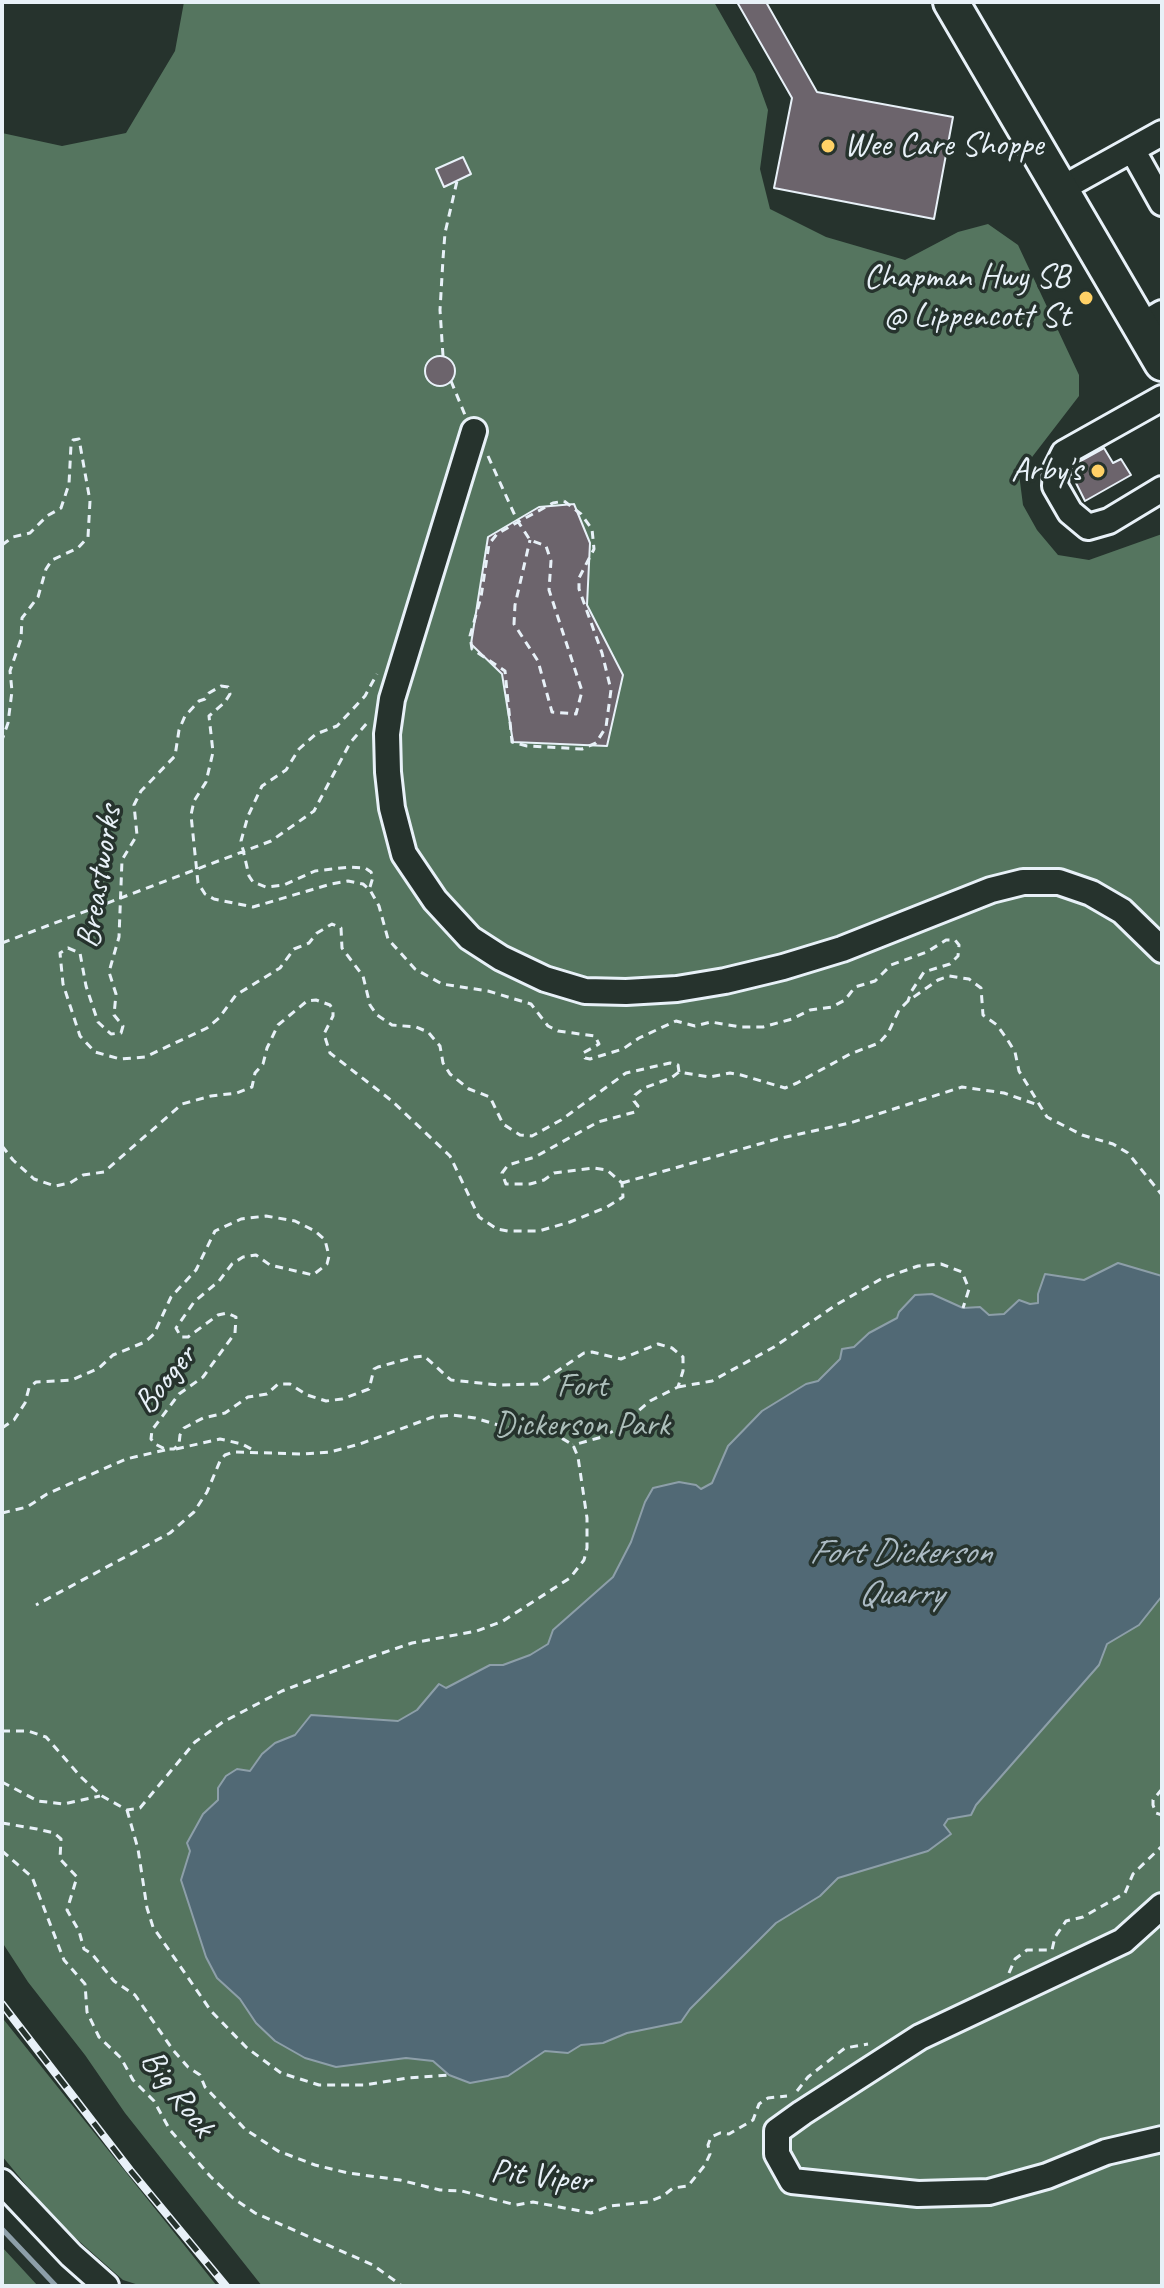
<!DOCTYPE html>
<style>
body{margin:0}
#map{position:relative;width:1164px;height:2288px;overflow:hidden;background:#26332d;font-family:Caveat,sans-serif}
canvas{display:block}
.frame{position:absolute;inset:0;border:4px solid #e8f1f8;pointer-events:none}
</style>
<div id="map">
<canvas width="1164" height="2288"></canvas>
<div class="frame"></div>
</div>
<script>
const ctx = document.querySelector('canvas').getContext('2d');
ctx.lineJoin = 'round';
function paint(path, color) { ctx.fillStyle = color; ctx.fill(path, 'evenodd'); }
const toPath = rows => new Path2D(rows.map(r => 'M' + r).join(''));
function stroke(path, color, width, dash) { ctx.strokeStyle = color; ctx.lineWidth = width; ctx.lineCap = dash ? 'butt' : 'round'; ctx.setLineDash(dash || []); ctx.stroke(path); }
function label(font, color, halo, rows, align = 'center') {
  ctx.font = font + ' Caveat,sans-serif'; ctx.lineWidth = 7; ctx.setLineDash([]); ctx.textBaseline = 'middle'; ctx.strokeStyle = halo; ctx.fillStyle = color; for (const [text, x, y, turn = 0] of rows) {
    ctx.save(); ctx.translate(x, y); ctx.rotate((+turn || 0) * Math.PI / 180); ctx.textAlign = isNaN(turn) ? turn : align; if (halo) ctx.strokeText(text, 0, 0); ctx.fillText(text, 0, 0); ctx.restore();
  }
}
const green = toPath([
 [184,2,714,2,755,74,768,110,760,169,770,209,826,237,905,260,958,232,988,224,1018,245,1079,375,1079,396,1019,474,1023,505,1037,530,1058,555,1089,560,1162,534,1162,2286,262,2286,125,2113,85,2055,28,1982,2,1942,2,133,62,146,126,133,175,51],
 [2,2017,4,2020,217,2286,142,2286,123,2280,54,2219,2,2156],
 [2,2247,38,2286,2,2286]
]);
const water = toPath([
 [1118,1263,1162,1276,1162,1596,1139,1625,1107,1644,1099,1665,976,1805,971,1815,948,1819,944,1825,951,1834,928,1851,838,1878,820,1896,776,1923,690,2009,681,2022,627,2033,603,2043,581,2045,568,2053,545,2051,508,2076,470,2083,449,2075,433,2061,406,2058,336,2067,305,2058,275,2041,256,2023,240,1999,217,1978,206,1957,181,1880,190,1851,187,1843,203,1814,218,1800,218,1788,226,1776,237,1769,250,1771,262,1754,275,1743,295,1735,311,1715,398,1721,417,1710,439,1684,446,1688,490,1665,503,1665,530,1655,548,1644,553,1630,613,1577,631,1542,645,1502,653,1488,679,1482,696,1485,701,1489,712,1483,728,1446,762,1411,806,1384,818,1381,840,1359,842,1349,854,1347,869,1333,897,1318,899,1312,915,1295,932,1294,963,1308,980,1307,989,1315,1004,1314,1019,1300,1030,1304,1038,1303,1038,1294,1045,1274,1084,1280,1118,1263]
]);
const stream = toPath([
 [2,2229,56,2286]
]);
const building = toPath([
 [737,2,766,2,817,92,953,117,934,219,774,188,792,98,737,2],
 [463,157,471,174,444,187,436,169,463,157],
 '425 371a15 15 0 1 1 30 0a15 15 0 1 1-30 0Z',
 [1104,448,1113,463,1121,459,1131,475,1085,501,1071,473,1075,464,1104,448],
 [574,504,590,543,587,605,623,675,607,746,513,742,502,674,471,644,488,537,539,507,574,504]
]);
const path = toPath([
 [443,356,440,310,443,259,445,233,457,181],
 [451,381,465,415],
 [488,456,517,520,530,540,546,546,551,561,549,590,582,691,576,714,552,712,538,661,514,624,515,605,530,540],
 [564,501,581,514,592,529,594,549,579,578,579,589,602,653,611,690,606,727,596,743,582,749,527,746,512,742,505,671,472,649,470,636,481,597,489,544,497,534,518,522,553,503,564,501],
 [2,545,13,537,30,533,47,516,61,508,69,484,71,445,73,440,79,439,90,501,88,537,78,548,52,560,46,569,38,597,22,618,21,639,10,671,12,691,8,723,2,740],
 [370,887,373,877,371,872,365,868,350,867,315,871,284,885,266,887,253,882,249,876,241,841,248,816,262,786,286,770,299,749,316,734,337,726,365,696,377,674],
 [2,943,271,841,314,811,350,743,367,723],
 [679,1072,678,1065,670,1063,626,1073,561,1120,532,1136,520,1135,503,1124,490,1097,469,1089,450,1074,443,1063,440,1046,428,1032,416,1027,392,1025,377,1015,370,1005,363,976,342,948,341,928,332,924,317,933,309,943,294,949,280,968,236,995,219,1018,207,1028,145,1057,120,1059,95,1052,80,1036,63,984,60,953,68,948,80,953,86,986,98,1022,111,1034,121,1033,123,1026,114,1015,116,994,109,972,119,937,122,860,137,835,134,805,141,791,175,756,179,730,185,716,199,701,205,699,209,693,221,686,228,687,230,694,225,702,209,716,213,752,206,782,194,801,191,815,198,883,205,894,214,899,253,907,331,884,348,881,363,884,370,890,379,906,388,939,415,969,442,984,488,991,531,1004,548,1026,558,1031,595,1036,599,1044,583,1053,585,1058,590,1059,623,1049,639,1038,676,1021,695,1026,711,1022,741,1027,763,1027,792,1019,810,1010,832,1007,845,1000,855,987,875,981,891,965,927,952,946,940,955,940,959,945,958,956,950,964,924,972,911,992,908,1001],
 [2,1146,13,1160,34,1179,55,1186,70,1183,83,1175,104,1172,182,1104,211,1096,237,1093,252,1087,255,1073,263,1064,267,1048,278,1025,307,1001,316,1000,330,1005,333,1010,333,1016,324,1034,330,1053,392,1101,450,1156,479,1217,497,1229,508,1231,539,1231,570,1222,607,1207,623,1197,622,1183,607,1170,593,1168,554,1173,544,1180,530,1184,506,1184,502,1173,508,1165,535,1157,598,1122,635,1112,638,1106,634,1101,635,1095,644,1088,671,1078,679,1072,710,1077,730,1073,741,1075,785,1088,797,1083,850,1054,879,1043,888,1033,899,1010,908,1001,938,980,949,976,969,979,981,988,983,1015,997,1025,1007,1039,1015,1052,1019,1071,1047,1117,1082,1135,1113,1144,1128,1153,1162,1195],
 [622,1183,777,1139,850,1123,962,1087,1004,1093,1038,1105],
 [678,1387,712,1381,774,1347,836,1305,881,1279,918,1266,941,1264,962,1272,969,1289,963,1308],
 [2,1428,14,1420,25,1403,29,1388,36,1382,72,1380,99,1368,113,1355,145,1342,154,1334,171,1297,196,1270,215,1231,241,1219,266,1216,295,1221,315,1231,325,1240,329,1256,327,1264,313,1275,270,1265,256,1255,243,1257,232,1264,219,1281,194,1302,176,1328,181,1337,188,1337,218,1315,227,1313,236,1317,235,1333,203,1377,179,1394,152,1430,151,1439,155,1444,165,1449,174,1449,179,1444,180,1435,184,1428,203,1418,225,1413,248,1397,267,1394,278,1384,290,1384,307,1395,326,1401,342,1399,369,1389,374,1369,378,1367,415,1357,424,1356,451,1380,498,1385,538,1384,584,1353,592,1352,621,1359,658,1344,672,1348,683,1357,683,1371,678,1387,650,1401,617,1429,602,1437,573,1445],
 [176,1449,220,1439,242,1444,253,1450],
 [2,1513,27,1507,47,1494,126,1459,165,1450],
 [2,1731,28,1731,46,1737,81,1777,102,1796,127,1810,140,1808,195,1742,223,1722,282,1691,371,1657,412,1643,477,1631,503,1621,570,1578,584,1560,587,1548,587,1518,578,1457,573,1445,550,1431,508,1428,475,1418,452,1415,433,1417,360,1444,330,1452,304,1454,233,1452,225,1455,220,1461,207,1492,194,1512,170,1533,36,1605],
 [2,1782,38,1801,64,1804,100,1796],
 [1162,1789,1153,1800,1153,1805,1156,1813,1162,1815],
 [127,1810,138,1849,147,1908,153,1927,211,2011,247,2048,281,2073,319,2085,365,2085,407,2078,449,2075],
 [2,1823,37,1829,54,1833,61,1839,60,1859,77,1877,67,1910,79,1931,84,1949,92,1954,114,1981,135,1995,173,2050,188,2067,200,2075,205,2087,245,2129,278,2151,315,2165,348,2173,400,2180,440,2190,462,2191,516,2205,533,2202,591,2213,610,2206,648,2202,663,2196,673,2188,688,2186,705,2165,710,2154,708,2145,711,2137,720,2133,729,2134,753,2120,759,2104,768,2098,787,2096],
 [2,1851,32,1877,64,1960,85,1984,87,2012,99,2037,121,2058,133,2080,154,2101,170,2130,210,2176,233,2198,255,2213,373,2265,402,2286],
 [1009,1973,1015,1959,1027,1950,1052,1950,1055,1937,1066,1921,1083,1917,1125,1893,1133,1874,1162,1846],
 [797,2091,808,2077,845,2048,868,2044]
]);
const minor = toPath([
 [1133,151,1162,203],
 [1061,189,1162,133],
 [1140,326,1162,313],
 [1162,398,1064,453,1056,469,1055,486,1070,512,1088,527,1109,521,1162,489],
 [474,431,392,699,387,734,388,772,392,808,404,854,435,900,470,938,501,958,545,979,585,991,626,992,677,989,725,981,783,967,842,949,991,890,1023,882,1059,882,1091,893,1122,911,1162,950],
 [1162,1906,1123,1941,920,2037,802,2113,777,2131,777,2154,792,2181,918,2194,989,2192,1047,2176,1106,2152,1162,2139],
 [2,2182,71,2255,106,2286]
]);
const highway = toPath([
 [951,2,1162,363]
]);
const rail = toPath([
 [2,2004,130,2170,226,2286]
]);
const markers = [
 [828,146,8,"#ffd166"],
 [1086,298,8,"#ffd166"],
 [1098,471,8,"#ffd166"]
];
const poiNames = [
 ["Wee Care Shoppe",844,146,"left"],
 ["Chapman Hwy SB",1070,278],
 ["@ Lippencott St",1070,317],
 ["Arby's",1082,471]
];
const streetNames = [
 ["Breastworks",100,877,-81],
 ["Booger",166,1380,-51],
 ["Big Rock",177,2094,53],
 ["Pit Viper",541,2177,6]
];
const parkNames = [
 ["Fort",582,1387],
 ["Dickerson Park",582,1426]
];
const waterNames = [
 ["Fort Dickerson",900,1554],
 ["Quarry",900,1595]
];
paint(green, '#55755f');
paint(water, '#516975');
stroke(water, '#8d9fa9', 2);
stroke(stream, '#8d9fa9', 5);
paint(building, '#6c646c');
stroke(building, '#e8f1f8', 2);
stroke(minor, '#e8f1f8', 30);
stroke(highway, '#e8f1f8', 40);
stroke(path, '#e8f1f8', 3, [8, 6]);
stroke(minor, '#26332d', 24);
stroke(highway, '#26332d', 34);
stroke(rail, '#e8f1f8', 8);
stroke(rail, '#26332d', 5, [15]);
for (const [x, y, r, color] of markers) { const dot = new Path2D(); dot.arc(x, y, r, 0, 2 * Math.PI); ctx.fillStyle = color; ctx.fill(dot); stroke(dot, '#26332d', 3); }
label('34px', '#e8f1f8', '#26332d', poiNames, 'right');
label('34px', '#e8f1f8', '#26332d', streetNames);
label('34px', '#adbfbb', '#26332d', parkNames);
label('italic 36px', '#acbbc4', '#26332d', waterNames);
</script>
